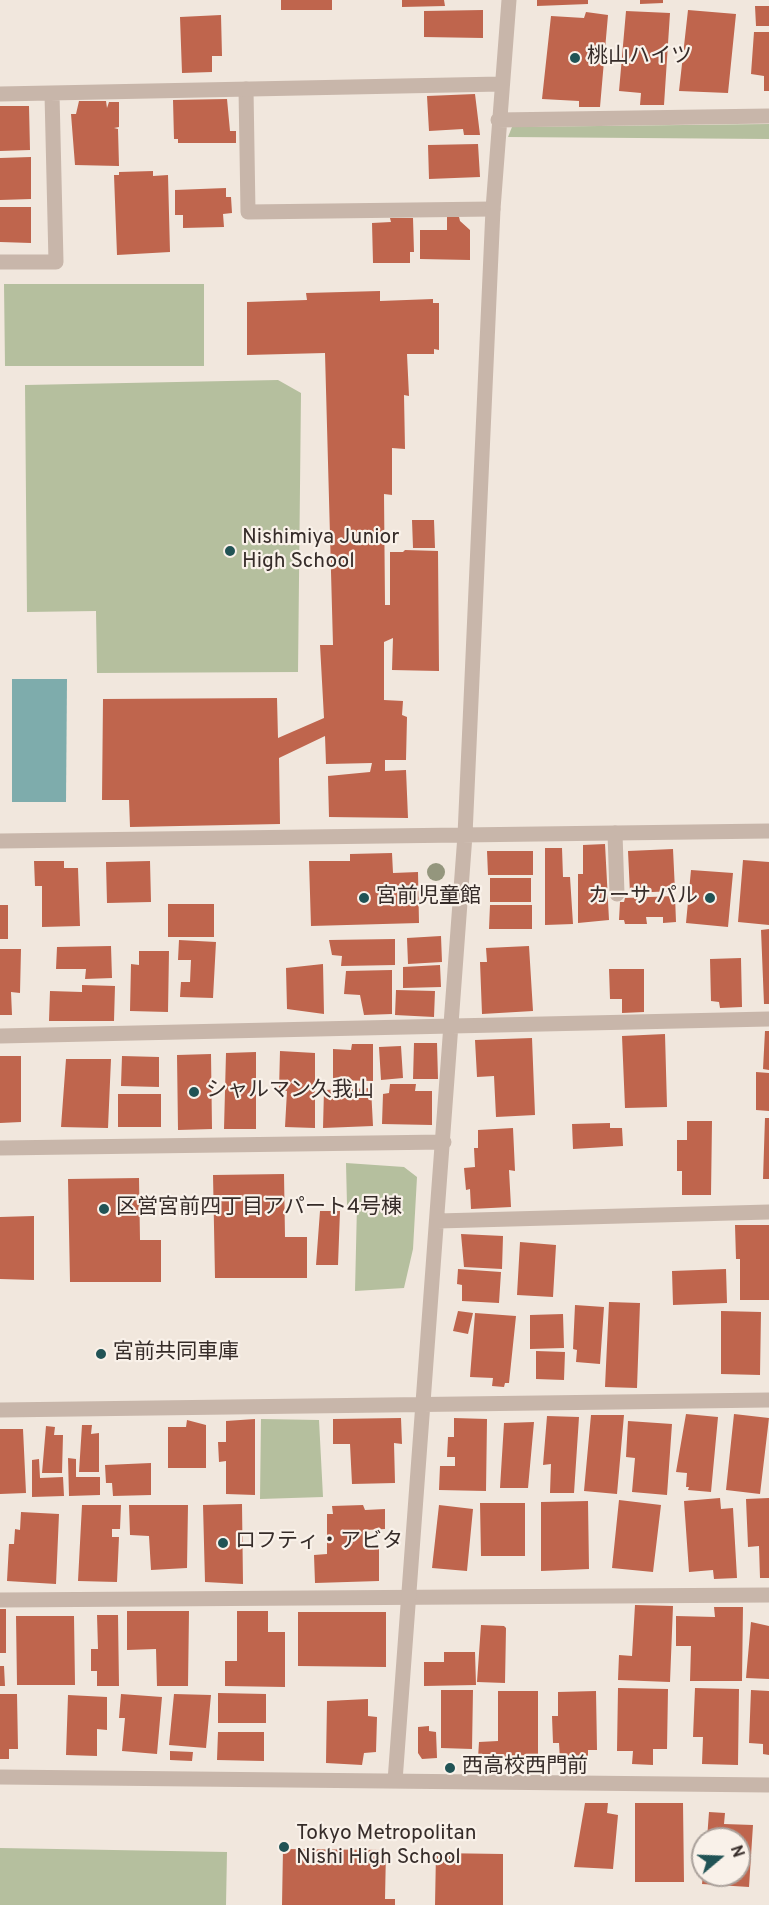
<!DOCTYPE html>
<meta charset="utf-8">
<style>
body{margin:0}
#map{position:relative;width:769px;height:1905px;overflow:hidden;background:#f1e7dd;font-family:Overpass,sans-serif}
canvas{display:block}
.north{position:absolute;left:691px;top:1827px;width:60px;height:60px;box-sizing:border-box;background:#f9f1e9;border:2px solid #aba29c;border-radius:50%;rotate:71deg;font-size:16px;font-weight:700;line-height:24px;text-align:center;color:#362c29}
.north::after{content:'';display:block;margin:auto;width:21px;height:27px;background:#215355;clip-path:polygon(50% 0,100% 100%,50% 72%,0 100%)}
</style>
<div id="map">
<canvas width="769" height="1905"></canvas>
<div class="north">N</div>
</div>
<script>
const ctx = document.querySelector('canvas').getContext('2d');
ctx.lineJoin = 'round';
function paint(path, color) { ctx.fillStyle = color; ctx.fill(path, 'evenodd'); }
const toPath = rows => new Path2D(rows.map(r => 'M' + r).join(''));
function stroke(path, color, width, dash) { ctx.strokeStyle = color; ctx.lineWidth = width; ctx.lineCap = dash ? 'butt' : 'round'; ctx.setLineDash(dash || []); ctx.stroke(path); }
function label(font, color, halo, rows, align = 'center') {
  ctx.font = font + ' Overpass,"Noto Sans JP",sans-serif'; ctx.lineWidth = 4.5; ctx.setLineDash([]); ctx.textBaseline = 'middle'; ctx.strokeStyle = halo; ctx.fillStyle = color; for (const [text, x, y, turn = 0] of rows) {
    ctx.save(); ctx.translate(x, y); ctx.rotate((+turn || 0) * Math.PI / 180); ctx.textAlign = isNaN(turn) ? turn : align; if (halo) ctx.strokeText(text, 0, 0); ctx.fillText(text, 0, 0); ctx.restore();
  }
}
const green = toPath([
 [769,124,769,139,508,137,512,127],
 [4,284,204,284,204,366,5,366],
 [278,380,301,393,298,672,97,673,96,611,27,612,25,385],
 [346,1163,404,1167,417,1177,413,1249,404,1288,355,1291,357,1205,347,1205],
 [261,1419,319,1420,323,1497,260,1499],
 [0,1848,227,1852,226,1905,0,1905]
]);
const water = toPath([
 [12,679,67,679,66,802,12,802]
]);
const building = toPath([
 [281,0,332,0,332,10,281,10],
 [402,0,444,0,445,6,402,7],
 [537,0,588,0,588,4,537,6],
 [640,0,663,0,663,3,640,4],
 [755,6,769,6,769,26,756,26],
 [483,10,483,38,424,37,424,11],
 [688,10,736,14,728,93,679,91],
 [626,11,670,13,664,105,640,105,641,93,619,91],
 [586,12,608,15,600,107,579,107,579,101,542,99,551,16,584,18],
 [221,15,222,56,212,56,212,72,182,73,180,17],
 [754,32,769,32,769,91,764,91,764,76,751,74],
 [475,94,480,135,464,135,463,129,429,131,427,96],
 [227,99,230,131,236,131,236,143,178,143,178,139,174,139,173,100],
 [79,101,106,101,107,108,109,102,119,102,119,127,114,128,118,129,119,166,75,165,71,114,76,114],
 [0,106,29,106,30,150,0,151],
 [478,144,480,177,429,179,428,145],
 [31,157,31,199,0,200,0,158],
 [153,171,153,176,168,175,170,252,117,255,114,175,119,175,119,172],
 [226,188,226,197,231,197,232,213,223,214,224,227,183,228,183,215,175,215,175,190],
 [0,207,31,207,31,243,0,242],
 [447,216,459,217,460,221,470,230,470,260,420,259,420,230,447,230],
 [390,218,413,218,414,252,410,252,410,263,373,263,372,223,391,222],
 [380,291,380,301,433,299,433,303,439,303,439,350,434,349,434,354,407,354,409,396,404,395,405,449,392,448,392,495,384,494,385,605,390,605,390,552,403,552,405,550,438,551,439,671,392,670,393,638,384,642,384,700,403,701,402,715,407,717,406,760,385,760,385,771,406,770,408,818,329,817,328,776,370,772,372,763,326,764,325,736,279,758,280,824,130,827,129,800,102,800,103,699,277,698,278,738,324,718,320,645,333,645,325,353,247,355,247,302,307,300,306,293],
 [412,520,434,520,435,548,413,548],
 [605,844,609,920,578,923,578,874,583,874,583,845],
 [545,848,562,848,563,877,570,877,573,924,545,925],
 [673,849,675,891,630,893,628,851],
 [487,851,533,851,533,875,488,875],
 [392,853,393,873,418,872,419,923,311,926,309,861,350,861,350,854],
 [743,860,769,862,769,925,738,922],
 [34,861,64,861,64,868,78,868,80,926,42,927,42,886,35,886],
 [150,861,151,902,107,903,106,862],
 [691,870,733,873,728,927,686,923],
 [490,878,531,878,531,902,490,902],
 [675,896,676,922,663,923,663,917,646,917,647,924,625,924,624,920,619,920,620,902,624,902,625,898],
 [168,904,214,904,214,937,168,937],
 [0,905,8,905,8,939,0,939],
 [490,905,532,905,532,929,489,929],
 [769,929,769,1004,764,1004,761,930],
 [441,936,442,962,408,964,407,938],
 [395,939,395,965,341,966,342,956,332,955,329,940],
 [179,940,216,942,213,998,180,997,181,982,190,982,191,960,178,960],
 [111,946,112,978,85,979,86,969,56,969,57,947],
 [529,946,533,1011,482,1014,480,962,487,962,486,948],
 [0,949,21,949,20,993,11,992,12,1015,0,1015],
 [139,951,169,951,168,1012,130,1011,131,964,139,965],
 [741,958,742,1007,720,1008,719,1002,711,1001,710,959],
 [323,964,324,1014,287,1009,286,968],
 [440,965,441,987,403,988,403,967],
 [609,969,644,969,644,1012,622,1013,622,999,610,999],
 [392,970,392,1014,364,1015,360,995,344,994,346,971],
 [82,985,115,986,114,1021,49,1021,50,991,82,992],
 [396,990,435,991,434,1017,395,1015],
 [765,1031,769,1031,769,1070,763,1069],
 [665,1034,667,1107,625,1108,622,1036],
 [532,1038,535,1115,496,1117,494,1076,477,1077,475,1040],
 [414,1043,437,1043,438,1079,413,1079],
 [352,1044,373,1044,373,1081,333,1080,333,1049,351,1050],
 [401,1046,403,1078,381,1080,379,1047],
 [280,1051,315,1053,315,1128,285,1127,287,1091,279,1090],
 [256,1052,256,1129,224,1129,226,1053],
 [211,1054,212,1129,178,1130,177,1055],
 [0,1056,21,1056,21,1122,0,1123],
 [122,1056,159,1057,159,1087,121,1086],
 [66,1059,111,1059,108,1128,61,1127],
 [756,1072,769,1073,769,1111,756,1110],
 [390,1084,416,1084,415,1091,432,1091,432,1125,382,1124,383,1094,389,1093],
 [371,1088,373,1126,323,1128,324,1090],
 [118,1094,161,1094,161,1127,118,1127],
 [765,1118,769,1118,769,1179,763,1179],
 [687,1121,712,1121,711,1195,682,1195,682,1171,677,1171,677,1140,687,1140],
 [610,1123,610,1128,622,1128,623,1146,573,1149,572,1124],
 [513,1128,515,1171,509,1170,511,1207,471,1209,470,1189,466,1190,464,1168,475,1167,474,1148,478,1148,478,1130],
 [284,1174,285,1237,307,1237,307,1278,215,1278,213,1175],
 [139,1178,140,1240,161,1240,161,1282,70,1282,68,1179],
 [320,1211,340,1211,338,1265,316,1265],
 [34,1216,34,1280,0,1279,0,1217],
 [735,1225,769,1225,769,1300,740,1300,740,1259,736,1259],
 [461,1234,503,1236,502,1269,464,1267],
 [520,1242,556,1245,553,1297,517,1295],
 [458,1269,501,1272,499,1303,462,1301,462,1285,457,1284],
 [726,1269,727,1303,673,1305,672,1271],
 [609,1302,640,1303,637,1388,605,1387],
 [575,1305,604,1307,600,1364,576,1362,577,1350,573,1349],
 [458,1311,473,1313,468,1334,453,1331],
 [721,1311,761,1312,760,1375,721,1374],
 [475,1313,516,1316,509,1383,505,1383,504,1387,492,1386,493,1378,470,1377],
 [563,1314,564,1348,530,1349,530,1315],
 [536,1351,565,1352,564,1380,536,1379],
 [686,1414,718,1417,711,1492,688,1490,689,1487,686,1487,687,1473,676,1472],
 [734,1414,769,1418,760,1494,726,1490],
 [591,1415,624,1415,617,1494,584,1491],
 [547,1416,579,1417,574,1493,550,1493,551,1464,543,1465],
 [401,1418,402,1444,394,1443,395,1483,352,1484,350,1444,333,1444,333,1419],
 [454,1418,487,1419,486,1491,439,1490,440,1466,455,1466,455,1457,447,1457,448,1437,454,1437],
 [255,1419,255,1495,226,1494,226,1461,219,1462,218,1442,226,1442,226,1421],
 [187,1420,206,1425,206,1468,168,1468,168,1427,186,1427],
 [628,1421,672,1424,667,1495,632,1492,635,1458,626,1457],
 [534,1422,528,1488,500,1488,504,1423],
 [82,1425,92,1425,91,1434,99,1433,99,1472,79,1472],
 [46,1426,55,1427,54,1435,63,1435,62,1473,42,1473],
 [0,1429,23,1429,26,1493,0,1494],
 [68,1458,76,1459,76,1477,100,1477,100,1495,69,1496],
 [39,1459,40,1478,63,1477,64,1496,32,1497,32,1460],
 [151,1463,151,1495,113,1496,112,1483,106,1483,105,1465],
 [720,1498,721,1509,733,1508,737,1578,714,1579,713,1570,689,1572,684,1501],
 [769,1498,769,1578,760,1578,759,1546,748,1547,746,1499],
 [619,1500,661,1505,653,1572,612,1568],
 [588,1501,589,1569,541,1571,541,1502],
 [480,1503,525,1503,525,1556,481,1556],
 [242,1504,243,1584,205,1582,203,1505],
 [82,1505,121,1505,120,1529,112,1529,112,1537,119,1537,117,1582,78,1581],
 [129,1505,188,1505,187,1568,151,1570,149,1536,130,1535],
 [363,1505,365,1510,385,1509,385,1529,366,1530,367,1549,379,1549,379,1581,315,1583,314,1555,327,1554,327,1514,333,1514,332,1506],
 [439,1505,473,1509,467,1571,432,1568],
 [21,1512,59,1514,56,1584,7,1581,9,1544,14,1544,15,1529,20,1530],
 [635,1605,673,1606,670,1682,618,1680,619,1655,632,1656],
 [714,1607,743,1607,742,1681,690,1681,691,1646,676,1646,676,1616,715,1617],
 [0,1609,6,1609,6,1653,0,1653],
 [127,1611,189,1611,188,1686,157,1686,156,1649,127,1650],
 [237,1611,268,1611,268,1632,285,1632,285,1687,225,1686,225,1661,237,1661],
 [298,1612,386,1612,386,1667,298,1666],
 [97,1615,118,1615,119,1686,97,1686,97,1671,91,1671,91,1649,98,1649],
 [16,1616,74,1616,75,1685,17,1685],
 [751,1622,769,1626,769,1679,746,1678],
 [481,1625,504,1626,506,1628,505,1683,477,1682],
 [444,1652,475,1652,476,1685,424,1686,424,1662,444,1662],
 [0,1666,4,1666,5,1686,0,1686],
 [618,1688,668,1689,667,1749,653,1749,653,1765,632,1764,633,1751,617,1751],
 [695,1688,739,1689,738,1765,702,1764,703,1737,693,1737],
 [441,1690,473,1690,472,1749,441,1748],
 [751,1690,769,1691,769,1755,763,1754,763,1744,749,1743],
 [498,1691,538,1691,538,1759,478,1758,479,1742,498,1741],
 [596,1691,597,1750,588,1750,588,1759,560,1760,559,1743,553,1743,552,1716,558,1716,558,1692],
 [218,1693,266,1694,266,1723,218,1723],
 [0,1694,17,1694,18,1749,9,1749,9,1759,0,1759],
 [121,1694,162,1697,157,1754,122,1751,125,1718,119,1718],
 [174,1694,211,1695,206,1748,169,1745],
 [68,1695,107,1697,107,1730,97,1729,97,1756,66,1755],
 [368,1699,368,1716,377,1717,376,1752,364,1753,362,1765,326,1763,327,1701],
 [429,1726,429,1731,436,1732,437,1758,422,1759,418,1753,418,1727],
 [218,1732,264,1732,264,1761,217,1760],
 [170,1751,193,1752,192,1761,170,1760],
 [585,1803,608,1803,607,1813,618,1815,613,1869,574,1867],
 [635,1803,683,1803,684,1882,635,1882],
 [709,1812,725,1813,724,1824,753,1825,749,1887,702,1884,703,1875,739,1875,739,1839,707,1839],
 [283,1849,386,1850,385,1899,395,1899,395,1905,282,1905],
 [436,1853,503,1854,503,1905,435,1905]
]);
const lane = toPath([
 [246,89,248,212,493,209],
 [615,833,617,894],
 [0,1600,769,1595]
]);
const street = toPath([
 [0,94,501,84],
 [498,120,769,116],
 [0,262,56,262,52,94],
 [0,841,769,831],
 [0,1036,769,1019],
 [0,1148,444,1142],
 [438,1221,769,1212],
 [0,1410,769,1400],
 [0,1777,769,1785],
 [395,1781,465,835,493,209,509,0]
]);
const trees = [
 [436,872]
];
const markers = [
 [575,58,6,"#215355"],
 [230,551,6,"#215355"],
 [364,898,6,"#215355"],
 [710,898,6,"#215355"],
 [194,1092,6,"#215355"],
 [104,1209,6,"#215355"],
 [101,1354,6,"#215355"],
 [223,1543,6,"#215355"],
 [450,1768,6,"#215355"],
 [284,1847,6,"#215355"]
];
const poiNames = [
 ["桃山ハイツ",587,58],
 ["Nishimiya Junior",242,539],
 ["High School",242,563],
 ["宮前児童館",376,898],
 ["カーサ パル",698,898,"right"],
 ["シャルマン久我山",206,1092],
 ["区営宮前四丁目アパート4号棟",116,1209],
 ["宮前共同車庫",113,1354],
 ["ロフティ・アビタ",235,1543],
 ["西高校西門前",462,1768],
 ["Tokyo Metropolitan",296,1835],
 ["Nishi High School",296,1859]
];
paint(green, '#b5bf9e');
paint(water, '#7eacac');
paint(building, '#bf654d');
stroke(lane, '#c8b6aa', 15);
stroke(street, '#c8b6aa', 15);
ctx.fillStyle = '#94967d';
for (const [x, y] of trees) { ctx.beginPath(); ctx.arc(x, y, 9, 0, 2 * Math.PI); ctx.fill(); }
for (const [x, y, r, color] of markers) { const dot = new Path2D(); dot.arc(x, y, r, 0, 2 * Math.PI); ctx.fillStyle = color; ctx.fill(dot); stroke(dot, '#f9f1e9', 2); }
label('21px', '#362c29', '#f9f1e9', poiNames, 'left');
</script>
